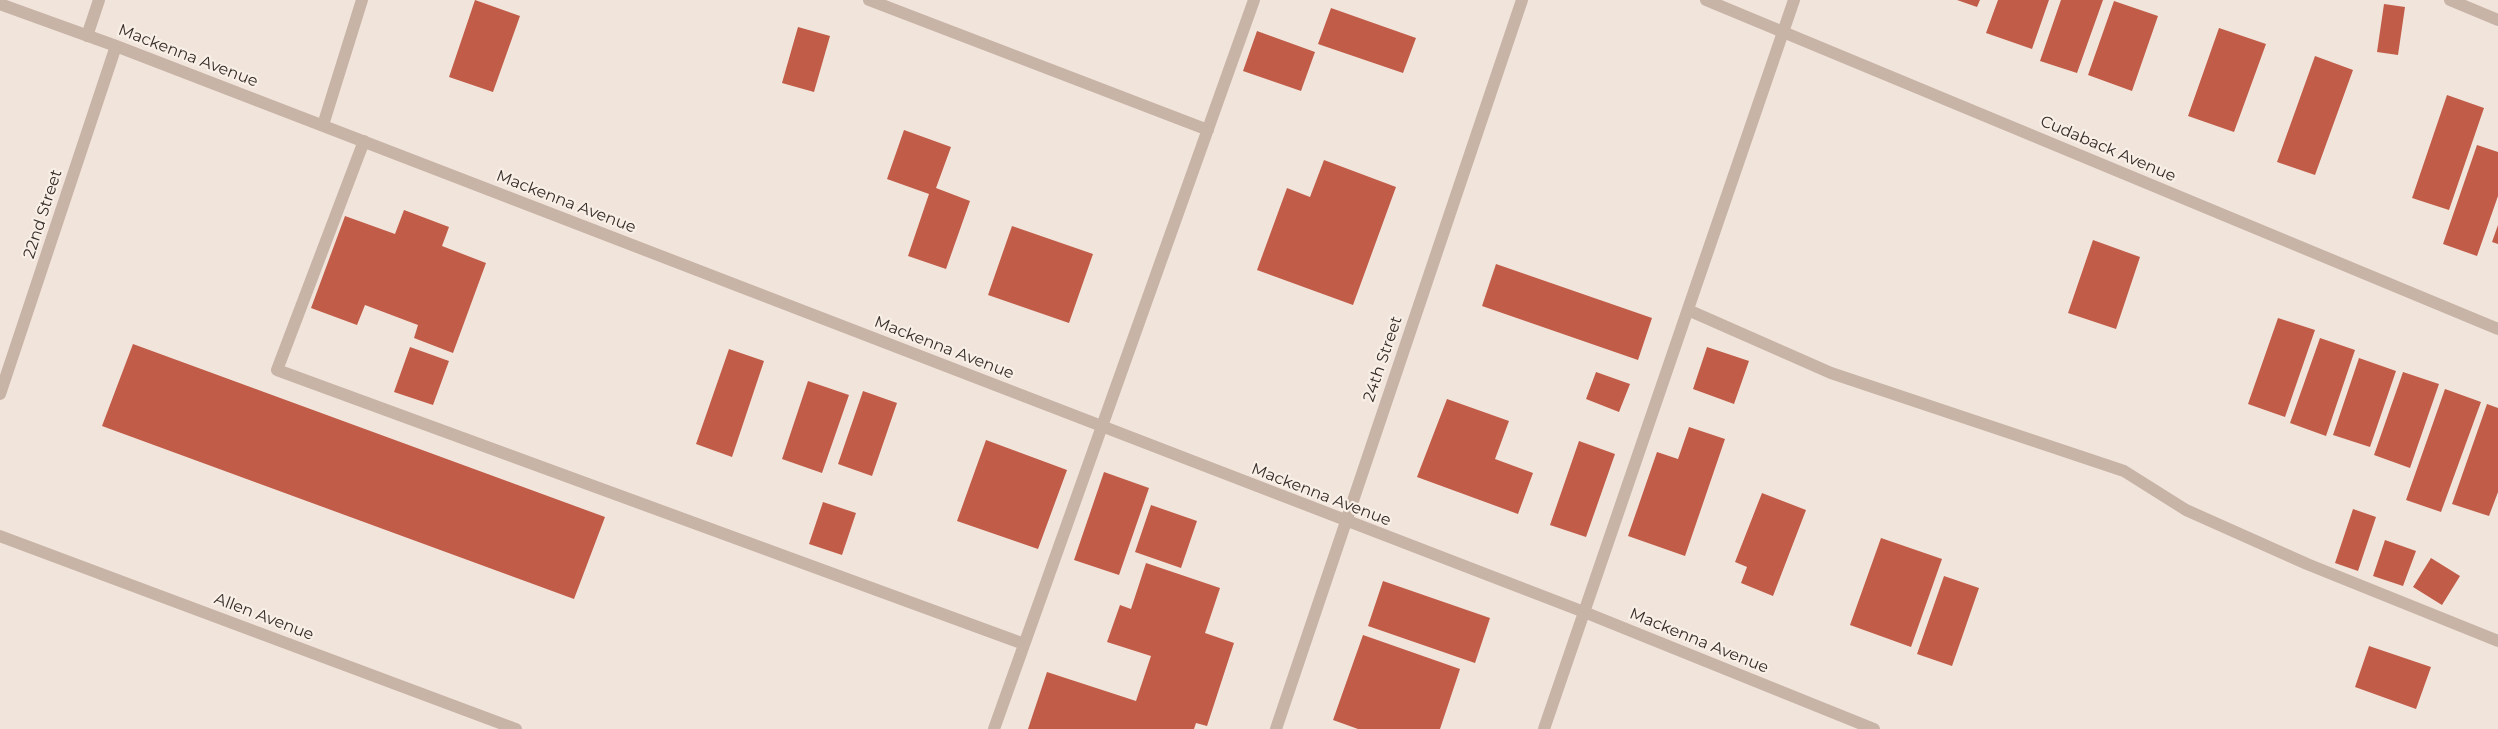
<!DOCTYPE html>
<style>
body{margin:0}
canvas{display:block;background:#f1e4db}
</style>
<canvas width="2498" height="729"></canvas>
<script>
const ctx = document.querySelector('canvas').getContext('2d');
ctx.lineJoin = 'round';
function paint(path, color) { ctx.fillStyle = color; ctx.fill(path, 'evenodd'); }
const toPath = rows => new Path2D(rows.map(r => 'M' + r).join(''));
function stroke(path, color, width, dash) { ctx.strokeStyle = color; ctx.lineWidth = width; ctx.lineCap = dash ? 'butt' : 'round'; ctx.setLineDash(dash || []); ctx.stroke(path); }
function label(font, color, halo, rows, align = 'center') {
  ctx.font = font + ' Montserrat,sans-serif'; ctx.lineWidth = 4.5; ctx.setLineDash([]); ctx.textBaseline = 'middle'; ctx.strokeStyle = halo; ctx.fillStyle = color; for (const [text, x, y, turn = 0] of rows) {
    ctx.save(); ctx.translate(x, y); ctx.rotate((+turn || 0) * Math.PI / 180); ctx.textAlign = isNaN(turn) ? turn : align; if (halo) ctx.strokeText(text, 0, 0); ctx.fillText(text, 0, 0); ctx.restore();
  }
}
const building = toPath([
 [475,0,520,16,493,92,449,77],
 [1957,0,1980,0,1977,7],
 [1998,0,2049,0,2032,49,1986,33],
 [2061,0,2103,0,2077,73,2040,61],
 [2114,1,2158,16,2132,91,2088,75],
 [2384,4,2405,7,2398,55,2377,52],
 [1331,8,1416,38,1403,73,1318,44],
 [798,27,830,36,814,92,782,83],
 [2219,28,2266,44,2234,132,2188,116],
 [1257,31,1315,52,1301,91,1243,71],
 [2315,56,2353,70,2315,175,2277,162],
 [2447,95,2484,108,2449,210,2412,198],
 [904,130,951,147,936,188,970,201,946,269,908,256,929,194,887,179],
 [2477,145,2498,152,2498,196,2477,256,2443,244],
 [1324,160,1396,187,1353,305,1257,270,1287,188,1310,197],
 [404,210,449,227,442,246,486,263,453,353,414,338,418,325,365,305,357,325,311,308,345,216,395,234],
 [2498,225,2498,244,2492,242],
 [1012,226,1093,254,1069,323,988,295],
 [2093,240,2140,257,2116,329,2068,313],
 [1496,264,1652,318,1638,360,1482,306],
 [2278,318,2315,330,2285,417,2248,404],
 [2320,338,2355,350,2326,436,2290,423],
 [133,344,605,517,574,599,102,426],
 [410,347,449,361,433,405,394,392],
 [1707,347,1749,361,1734,404,1693,389],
 [729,349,764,361,732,457,696,444],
 [2359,358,2396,371,2370,447,2333,435],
 [1596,372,1630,384,1619,412,1586,399],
 [2403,372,2439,384,2410,468,2374,455],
 [808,381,849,395,822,473,782,459],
 [2445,389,2481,402,2441,512,2406,500],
 [863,391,897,403,872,476,838,464],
 [1447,399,1509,421,1495,459,1533,473,1518,514,1417,477],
 [2487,404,2498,408,2498,492,2489,516,2452,504],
 [1689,427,1725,439,1685,556,1628,536,1657,452,1678,459],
 [986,440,1067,470,1038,549,957,521],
 [1579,441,1615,454,1586,537,1550,525],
 [1104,472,1149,488,1119,575,1074,560],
 [1762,493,1806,510,1773,596,1741,583,1747,567,1735,562],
 [823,502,856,513,842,555,809,544],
 [1151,505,1197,521,1181,568,1135,552],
 [2353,509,2376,517,2358,571,2335,563],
 [1881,538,1942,559,1911,647,1850,625],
 [2385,540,2416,551,2403,586,2373,576],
 [2431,558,2460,576,2442,605,2413,587],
 [1146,563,1220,588,1205,633,1234,643,1207,726,1196,723,1194,729,1028,729,1047,672,1136,701,1151,656,1107,642,1120,605,1131,609],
 [1944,576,1979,588,1952,666,1917,654],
 [1383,581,1490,618,1475,663,1368,626],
 [1363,635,1460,669,1440,729,1358,729,1333,720],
 [2369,646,2431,667,2416,709,2355,687]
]);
const service = toPath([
 [869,0,1208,130],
 [2450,0,2498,20],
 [323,125,362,0],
 [364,141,277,370,1024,644],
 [1688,310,1831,373,2124,471,2186,510,2307,564,2498,641],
 [994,729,1254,0],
 [1544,729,1794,0]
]);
const minor = toPath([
 [1706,0,2498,329],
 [0,4,116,46,1584,612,1874,729],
 [87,36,99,0],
 [0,394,116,46],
 [0,536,516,729],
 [1276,729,1522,0]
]);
const streetNames = [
 ["Mackenna Avenue",188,56,21],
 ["Cudaback Avenue",2108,149,23],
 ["Mackenna Avenue",566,202,21],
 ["22nd Street",43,214,-72],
 ["Mackenna Avenue",944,348,21],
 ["24th Street",1383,359,-71],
 ["Mackenna Avenue",1321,495,21],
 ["Allen Avenue",264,617,21],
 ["Mackenna Avenue",1699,641,22]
];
paint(building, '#c15c48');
stroke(service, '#c8b4a7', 12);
stroke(minor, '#c8b4a7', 12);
label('16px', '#352b27', '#f8efe7', streetNames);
</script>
